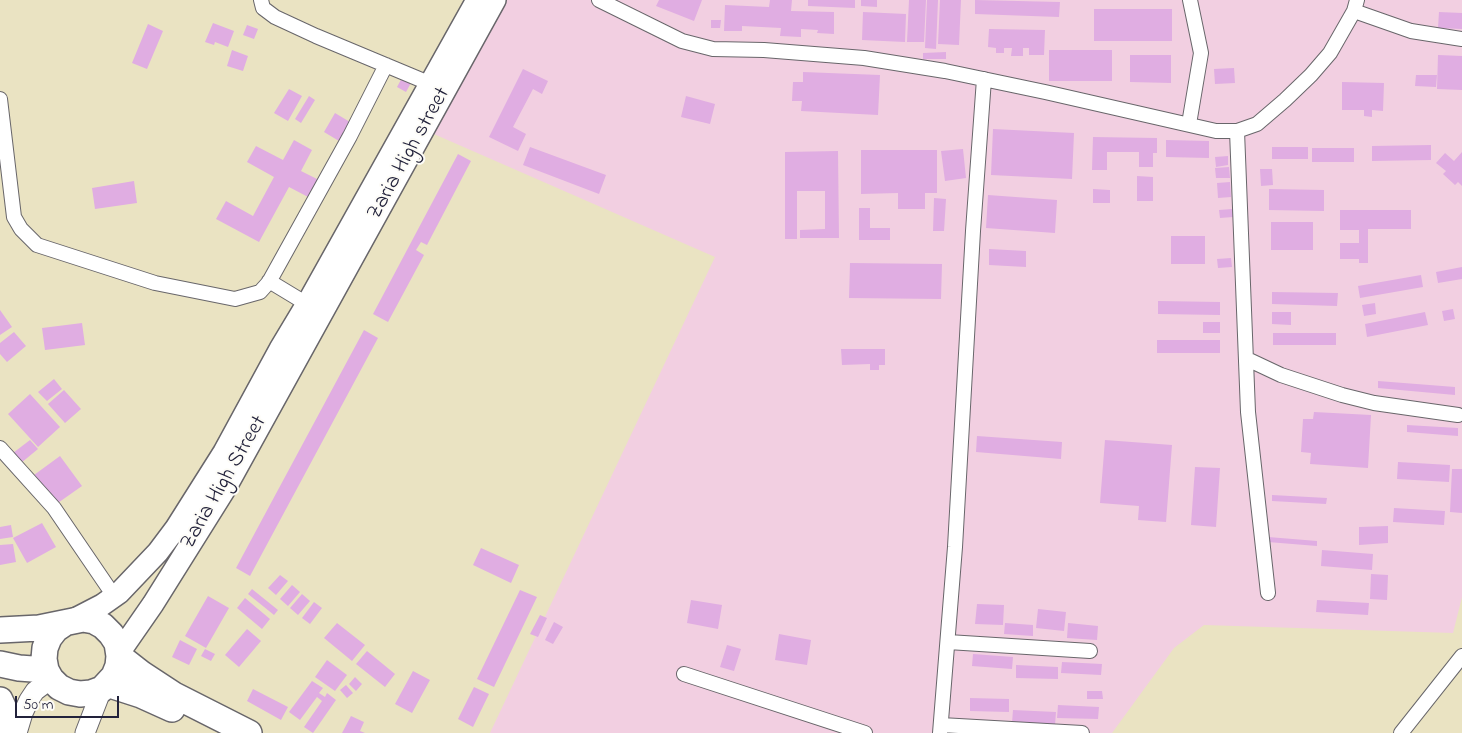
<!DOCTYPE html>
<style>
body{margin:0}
#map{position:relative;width:1462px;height:733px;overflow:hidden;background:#eae3c2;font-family:"Indie Flower",sans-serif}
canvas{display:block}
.scale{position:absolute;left:15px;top:696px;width:104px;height:22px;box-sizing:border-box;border:2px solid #22223b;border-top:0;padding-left:6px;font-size:15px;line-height:18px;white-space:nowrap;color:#22223b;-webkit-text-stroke:4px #fdfcf7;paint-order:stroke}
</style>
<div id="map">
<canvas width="1462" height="733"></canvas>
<div class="scale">50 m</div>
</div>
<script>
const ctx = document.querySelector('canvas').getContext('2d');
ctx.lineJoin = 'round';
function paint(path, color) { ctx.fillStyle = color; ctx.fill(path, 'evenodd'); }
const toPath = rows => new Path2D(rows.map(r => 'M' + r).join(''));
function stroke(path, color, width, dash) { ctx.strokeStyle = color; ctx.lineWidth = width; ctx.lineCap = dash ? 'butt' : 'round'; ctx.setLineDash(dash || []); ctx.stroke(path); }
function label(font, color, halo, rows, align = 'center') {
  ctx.font = font + ' "Indie Flower",sans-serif'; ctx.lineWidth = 4; ctx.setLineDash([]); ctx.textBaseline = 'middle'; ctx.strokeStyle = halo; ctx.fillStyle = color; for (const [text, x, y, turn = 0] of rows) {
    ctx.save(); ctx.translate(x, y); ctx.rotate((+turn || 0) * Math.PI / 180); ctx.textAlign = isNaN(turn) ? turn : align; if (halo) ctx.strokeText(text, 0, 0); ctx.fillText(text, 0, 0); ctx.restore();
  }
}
const built = toPath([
 [502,0,1462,0,1462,597,1453,633,1204,625,1174,648,1112,733,490,733,715,257,427,131]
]);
const building = toPath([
 [659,0,702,0,694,21,656,6],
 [770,0,792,0,791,11,834,12,834,34,817,33,818,30,801,29,801,37,780,36,781,28,742,26,742,31,724,31,725,5,769,7],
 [808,0,855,0,855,8,808,6],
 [861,0,877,0,877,7,861,6],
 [909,0,926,0,924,42,907,42],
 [927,0,938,0,936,49,925,48],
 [940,0,961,0,959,45,938,44],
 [975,0,1060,2,1059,17,975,14],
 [1094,9,1172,9,1172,41,1094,41],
 [863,12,906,14,905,42,862,40],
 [1439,12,1462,13,1462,29,1438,28],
 [711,20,721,20,720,28,711,28],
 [213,23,234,31,228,47,215,42,214,45,205,42],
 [148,24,163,31,147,69,132,63],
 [247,25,258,29,254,39,243,35],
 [989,29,1045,30,1044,55,1029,55,1029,48,1023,48,1023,56,1011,56,1012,48,1004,48,1004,53,996,53,996,48,988,47],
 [232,50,248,56,243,71,227,66],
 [1049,50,1112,50,1112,81,1049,81],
 [946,52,946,59,923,59,923,53],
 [1130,55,1171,55,1171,83,1130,82],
 [1438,55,1462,56,1462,90,1437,89],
 [1234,68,1235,83,1215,84,1214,69],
 [523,69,548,81,542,94,533,89,513,127,526,134,518,151,489,137],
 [803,72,880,75,878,115,801,111,802,101,792,101,793,82,803,82],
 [1416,75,1437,75,1436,87,1415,86],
 [403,76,412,81,406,92,397,87],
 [1342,82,1384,83,1383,111,1372,110,1372,117,1364,116,1364,110,1342,110],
 [289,89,302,96,288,121,274,113],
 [309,96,315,100,301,123,295,119],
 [686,96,715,104,710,124,681,117],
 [335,113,350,122,339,141,324,132],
 [993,129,1074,133,1072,179,991,175],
 [1093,137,1157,138,1157,153,1153,153,1153,167,1139,167,1139,152,1107,152,1107,170,1092,170],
 [294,140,312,150,301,171,319,180,310,198,289,187,259,242,216,219,226,201,253,216,274,177,247,162,256,146,283,160],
 [1166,140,1209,141,1209,158,1166,157],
 [1431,145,1431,160,1372,161,1372,146],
 [530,147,606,175,599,194,523,165],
 [1272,147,1308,147,1308,159,1272,159],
 [1312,148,1354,148,1354,162,1312,162],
 [963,149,966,178,945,181,941,151],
 [861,150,937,150,937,193,925,193,925,209,898,209,898,193,861,194],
 [838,151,839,238,800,238,800,230,825,229,825,191,797,191,797,239,785,239,785,152],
 [1462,152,1462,186,1458,182,1455,185,1443,174,1446,171,1436,163,1445,153,1454,161],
 [458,154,471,161,427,245,421,242,416,250,424,255,388,322,373,314],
 [1228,156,1228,165,1216,167,1215,157],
 [1229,167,1230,178,1216,178,1215,168],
 [1260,169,1272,169,1273,185,1261,186],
 [1137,176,1153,177,1153,201,1137,201],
 [134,181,137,203,95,209,92,188],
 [1230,182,1231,197,1218,198,1217,183],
 [1093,189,1110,190,1110,203,1093,203],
 [1269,189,1324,190,1324,211,1269,210],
 [988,195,1057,200,1055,233,986,228],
 [934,198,946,199,944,231,933,231],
 [859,208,870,208,870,228,890,228,890,240,859,240],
 [1232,209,1233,217,1220,218,1219,210],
 [1340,210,1411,210,1411,229,1368,229,1368,263,1359,263,1359,259,1340,259,1340,243,1359,243,1359,230,1340,230],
 [1271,222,1313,222,1313,250,1271,250],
 [1171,236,1205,236,1205,264,1171,264],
 [989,249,1026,251,1026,267,989,265],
 [1231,258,1232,267,1218,268,1217,259],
 [850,263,942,264,941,299,849,298],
 [1462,267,1462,279,1438,283,1436,272],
 [1421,275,1423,287,1360,298,1358,286],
 [1272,292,1338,293,1337,306,1272,304],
 [1158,301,1220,302,1220,315,1158,314],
 [1375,303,1376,314,1364,316,1362,305],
 [1453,309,1455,319,1444,321,1442,311],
 [0,310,12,327,0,335],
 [1272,312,1291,312,1291,325,1272,324],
 [1425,312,1428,325,1367,337,1365,324],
 [1203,322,1220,322,1220,333,1203,333],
 [82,323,85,345,45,350,42,328],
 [364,330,378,338,250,576,236,568],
 [14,332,26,346,7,362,0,354,0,343],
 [1273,333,1336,333,1336,345,1273,345],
 [1157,340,1220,340,1220,353,1157,353],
 [841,349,885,349,885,365,879,365,879,370,870,370,870,364,842,365],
 [54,379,62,389,47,401,38,392],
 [1378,381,1455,387,1455,395,1378,388],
 [64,390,81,409,65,423,48,404],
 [30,394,60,427,38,447,8,414],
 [1314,412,1371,415,1368,468,1310,464,1311,453,1301,452,1303,419,1313,419],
 [1407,425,1458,428,1458,436,1407,432],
 [977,436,1062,442,1061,459,976,452],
 [30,440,38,449,21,463,13,453],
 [1105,440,1172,445,1166,522,1138,520,1139,506,1100,503],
 [60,456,82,486,55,505,34,475],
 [1398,462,1450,465,1449,482,1397,479],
 [1195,467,1220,468,1216,527,1191,525],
 [1452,469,1462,469,1462,513,1450,512],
 [1272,495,1327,498,1326,504,1272,501],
 [1394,508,1445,511,1444,525,1393,522],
 [42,523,56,547,27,563,13,538],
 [11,525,13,537,0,539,0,527],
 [1388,526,1388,543,1359,545,1359,527],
 [1268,537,1317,541,1317,546,1268,542],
 [13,544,16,562,0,565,0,545],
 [481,548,519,565,511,583,473,565],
 [1322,550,1373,554,1372,570,1321,566],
 [1371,574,1388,575,1387,600,1370,599],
 [280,575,288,581,276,595,268,588],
 [292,585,300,592,288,606,280,599],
 [252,589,278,610,274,615,248,594],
 [520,590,537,597,494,687,477,679],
 [302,594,310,601,298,615,290,608],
 [208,596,229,608,206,648,185,636],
 [245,598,270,619,262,629,237,608],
 [691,600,722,605,718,629,687,623],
 [1317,600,1369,603,1368,615,1316,612],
 [314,602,322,608,310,624,302,618],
 [977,604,1004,605,1003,625,975,624],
 [1038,609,1066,612,1064,631,1036,628],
 [540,615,547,618,538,637,530,634],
 [554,622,563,627,553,644,545,640],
 [337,623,365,645,352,661,324,638],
 [1005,623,1033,625,1033,636,1004,634],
 [1068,623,1098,626,1097,640,1067,638],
 [247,629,261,641,239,667,225,655],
 [779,634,811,640,807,665,775,660],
 [180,640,197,649,189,665,172,657],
 [727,645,741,649,734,671,720,667],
 [205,649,215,654,211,661,201,656],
 [367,651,395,674,385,687,356,664],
 [973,654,1013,657,1012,669,972,666],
 [327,660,347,675,335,691,315,677],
 [1062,662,1102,664,1101,675,1061,673],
 [1016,665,1058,667,1058,679,1016,678],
 [413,671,430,680,412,713,395,704],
 [355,677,362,684,356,691,349,684],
 [312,681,323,688,319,693,325,697,327,693,336,700,313,733,304,727,322,701,317,697,300,720,289,712],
 [346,685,353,693,347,698,340,690],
 [474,687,489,694,473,727,458,719],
 [253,689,288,707,281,720,247,701],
 [1087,691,1102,691,1103,699,1087,699],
 [970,698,1009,699,1009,712,970,711],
 [1058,705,1099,707,1098,719,1057,718],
 [1013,710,1056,712,1055,725,1012,723],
 [351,716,364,722,360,731,365,733,342,733]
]);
const street = toPath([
 [261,0,263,8,275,17,316,36,431,84],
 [599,0,682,41,713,49,764,50,864,58,945,71,1045,92,1216,131,1237,131,1257,124,1285,100,1311,75,1330,53,1354,11,1357,0],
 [1354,11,1411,31,1462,39],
 [0,99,14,217,21,229,37,245,155,283,235,299,260,292,269,282,350,136,386,65],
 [1189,124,1201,53,1190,0],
 [1237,131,1248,412,1268,593],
 [269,281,307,304],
 [1247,359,1281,375,1342,395,1374,403,1458,415],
 [0,448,54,508,114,596],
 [948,642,1090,651],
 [684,674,865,733],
 [941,725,1082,733],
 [940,733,955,547,973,231,984,79],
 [1401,733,1462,656]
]);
const secondary = toPath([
 [17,733,23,713,29,700,35,691,51,679],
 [85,733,102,689]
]);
const primary = toPath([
 [73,620,102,605,119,593,158,552,176,528,224,452,280,349,307,304,477,0],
 [119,653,153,604,225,489,495,0]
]);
const highway = toPath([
 [0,630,39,628,83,619,94,621,103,626,111,634,117,643,119,656,118,666,114,676,102,689,91,693,80,694,69,692,59,687,51,679,46,670,44,659,45,648,49,638,56,629,65,623],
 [119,656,142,674,174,695,249,733],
 [0,664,19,668,46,670],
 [107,684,141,695,172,709],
 [0,700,6,713,11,733]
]);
const streetNames = [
 ["Zaria High street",410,154,-61],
 ["Zaria High Street",225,483,-60]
];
paint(built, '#f2cfe1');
paint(building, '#e0ade2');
stroke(street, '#68666a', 16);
stroke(secondary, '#68666a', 21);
stroke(primary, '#68666a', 24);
stroke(highway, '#68666a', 28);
stroke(street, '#fff', 14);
stroke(secondary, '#fff', 19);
stroke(primary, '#fff', 21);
stroke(highway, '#fff', 25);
label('22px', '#22223b', '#fdfcf7', streetNames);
</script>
